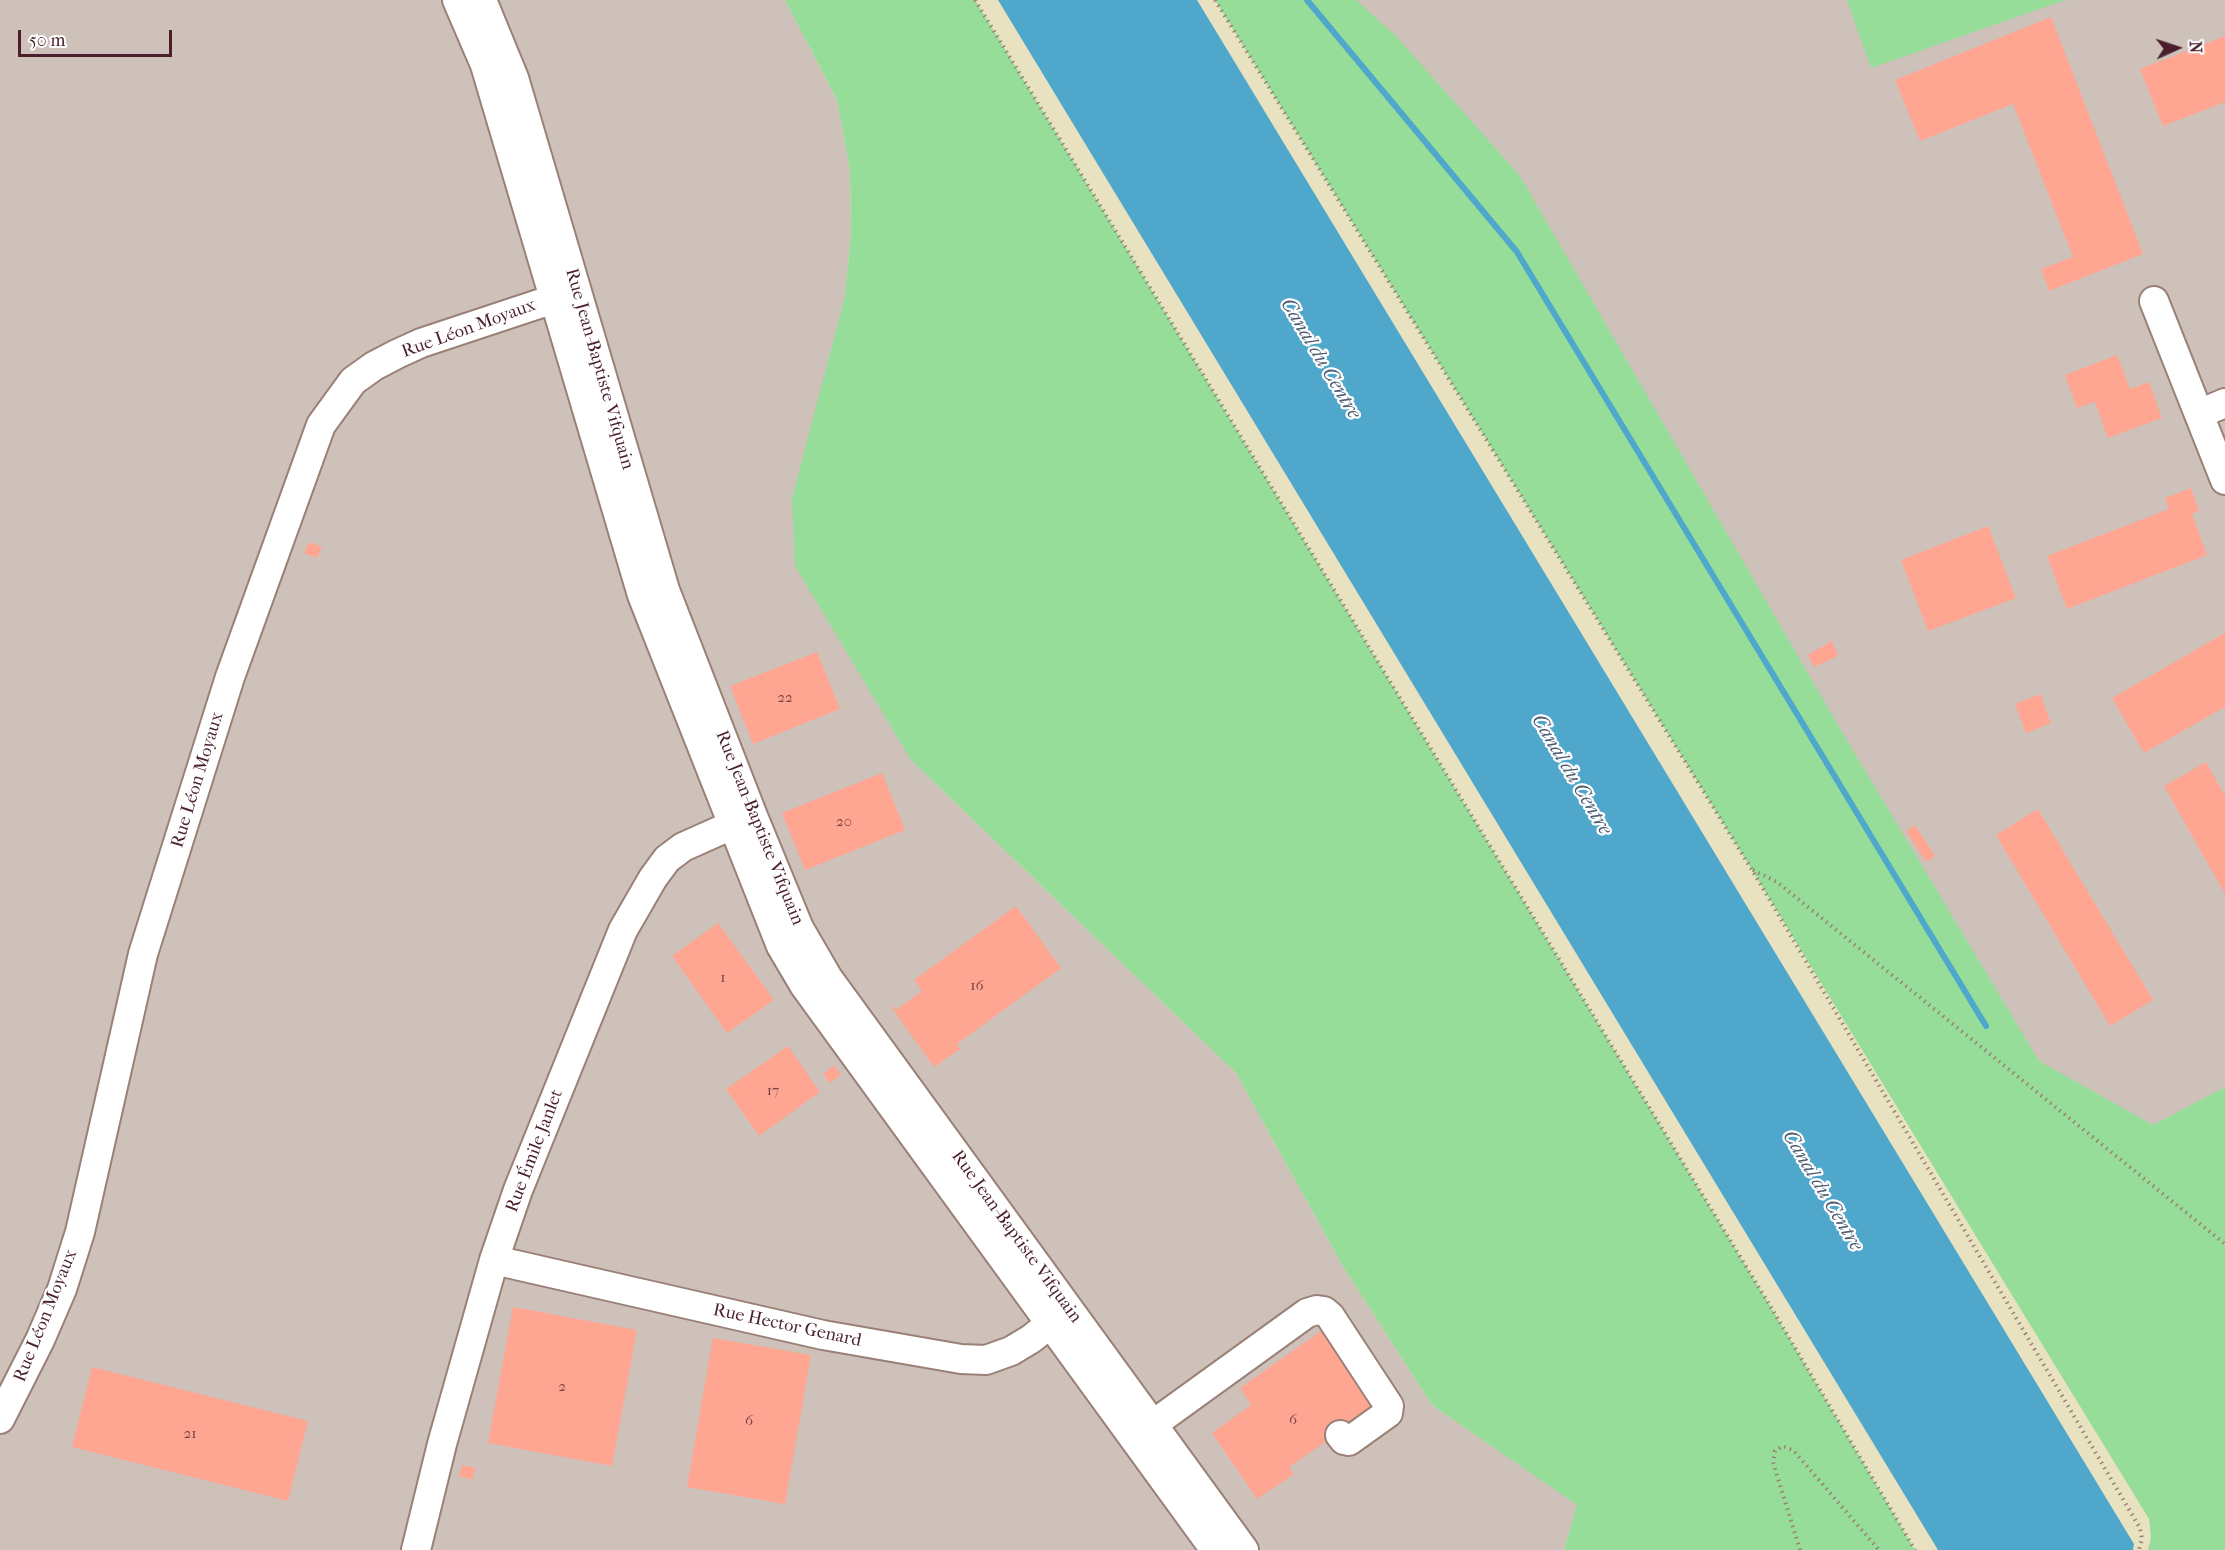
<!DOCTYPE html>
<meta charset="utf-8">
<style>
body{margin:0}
#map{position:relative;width:2225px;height:1550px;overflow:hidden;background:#e9e2c0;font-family:"IM FELL French Canon",serif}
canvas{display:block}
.north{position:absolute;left:2147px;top:18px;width:60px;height:60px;-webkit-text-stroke:4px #fff;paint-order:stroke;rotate:87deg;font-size:16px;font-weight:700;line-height:24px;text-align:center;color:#4a1f2b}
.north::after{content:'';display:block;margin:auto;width:21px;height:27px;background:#4a1f2b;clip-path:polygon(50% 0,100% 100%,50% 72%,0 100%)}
.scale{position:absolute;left:18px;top:30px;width:154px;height:27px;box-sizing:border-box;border:3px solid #4a1f2b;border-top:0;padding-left:8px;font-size:18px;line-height:21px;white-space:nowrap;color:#4a1f2b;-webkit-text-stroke:4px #fff;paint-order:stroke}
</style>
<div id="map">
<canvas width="2225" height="1550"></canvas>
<div class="north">N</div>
<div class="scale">50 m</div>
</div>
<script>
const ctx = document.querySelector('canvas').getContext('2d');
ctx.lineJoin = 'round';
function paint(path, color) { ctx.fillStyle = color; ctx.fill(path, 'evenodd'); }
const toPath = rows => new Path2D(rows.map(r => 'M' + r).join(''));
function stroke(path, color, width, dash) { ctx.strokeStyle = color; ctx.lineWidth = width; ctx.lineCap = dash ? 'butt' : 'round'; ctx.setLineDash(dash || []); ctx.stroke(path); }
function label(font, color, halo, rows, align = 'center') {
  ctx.font = font + ' "IM FELL French Canon",serif'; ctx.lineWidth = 4.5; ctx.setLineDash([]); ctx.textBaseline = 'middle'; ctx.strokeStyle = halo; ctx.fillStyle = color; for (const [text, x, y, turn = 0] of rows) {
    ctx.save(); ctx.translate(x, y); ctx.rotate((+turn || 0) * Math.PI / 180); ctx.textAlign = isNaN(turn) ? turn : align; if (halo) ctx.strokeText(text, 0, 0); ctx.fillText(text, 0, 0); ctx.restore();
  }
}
const industrial = toPath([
 [0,0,785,0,837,100,850,170,851,233,845,296,825,380,911,760,1236,1073,1344,1268,1432,1405,1578,1505,1564,1550,0,1550],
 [1232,0,2225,0,2225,1382]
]);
const green = toPath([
 [785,0,975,0,1772,1309,1915,1550,1564,1550,1577,1505,1432,1405,1344,1268,1236,1073,911,760,795,566,792,499,845,296,851,233,850,170,837,100],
 [1215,0,1356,0,1395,35,1520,176,1842,732,2039,1061,2153,1125,2225,1087,2225,1550,2148,1550,2151,1538,2149,1519,1752,870],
 [1847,0,2065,0,1871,68]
]);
const water = toPath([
 [998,0,1197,0,2134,1544,2133,1550,1938,1550]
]);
const stream = toPath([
 [1307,0,1517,252,1986,1026]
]);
const building = toPath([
 [2051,17,2143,254,2049,291,2041,269,2073,257,2013,104,1920,141,1895,80],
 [2225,36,2225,102,2163,126,2140,69],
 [2117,355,2130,389,2149,382,2162,418,2108,438,2095,402,2077,408,2065,375],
 [2191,488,2199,511,2192,514,2207,555,2067,609,2047,556,2169,509,2165,498],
 [1988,526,2016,598,1928,631,1901,560],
 [309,542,322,547,317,558,304,553],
 [2225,633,2225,707,2144,753,2112,698],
 [1832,641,1838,656,1814,667,1808,655],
 [817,652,840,709,753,744,730,686],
 [2040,694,2051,723,2026,733,2015,704],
 [2206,762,2225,796,2225,894,2164,786],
 [882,773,905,830,805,870,782,813],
 [2038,809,2153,1000,2110,1026,1996,835],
 [1915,825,1935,856,1926,862,1906,831],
 [1016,906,1061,968,957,1044,960,1049,934,1067,891,1007,893,1006,896,1010,922,991,914,980],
 [718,923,774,1000,727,1033,672,956],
 [788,1046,820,1092,759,1136,726,1089],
 [834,1065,841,1075,830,1083,823,1074],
 [513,1307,637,1330,612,1466,488,1443],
 [1321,1331,1374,1408,1289,1467,1294,1474,1257,1499,1212,1433,1251,1405,1240,1388],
 [713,1338,811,1355,785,1504,687,1487],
 [92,1367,308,1421,288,1501,72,1447],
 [462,1465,476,1468,472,1480,459,1476]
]);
const path = toPath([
 [975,0,1772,1309,1915,1550],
 [1215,0,1752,870,2140,1528,2142,1539,2139,1550],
 [1753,870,1777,882,2225,1244],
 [1800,1550,1773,1462,1775,1451,1783,1446,1794,1451,1879,1550]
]);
const minor = toPath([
 [457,0,485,65,642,595,781,946,804,985,1215,1550],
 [482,0,514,78,665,590,753,816,799,928,828,978,1244,1550],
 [2154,301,2225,480],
 [2199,414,2225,403],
 [494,1260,823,1335,961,1359,986,1360,1011,1351,1031,1339,1065,1312],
 [0,1419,40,1340,62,1289,80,1232,143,954,230,677,321,425,353,381,374,366,397,354,421,343,572,293],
 [1152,1425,1307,1313,1317,1310,1324,1311,1330,1316,1389,1406,1388,1413,1349,1441,1344,1440,1340,1435],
 [416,1550,442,1444,494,1260,518,1190,623,930,653,878,667,859,683,847,748,818]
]);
const numberNames = [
 ["22",785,698],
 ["20",844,822],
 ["1",723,978],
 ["16",977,986],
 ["17",773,1091],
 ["2",562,1387],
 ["6",1293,1420],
 ["6",749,1421],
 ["21",190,1434]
];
const streetNames = [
 ["Rue Léon Moyaux",469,329,-20],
 ["Rue Jean-Baptiste Vifquain",599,369,74],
 ["Rue Léon Moyaux",198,780,-73],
 ["Rue Jean-Baptiste Vifquain",759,828,68],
 ["Rue Émile Janlet",535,1151,-69],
 ["Rue Jean-Baptiste Vifquain",1016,1237,54],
 ["Rue Léon Moyaux",46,1316,-68],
 ["Rue Hector Genard",787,1326,12]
];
const waterNames = [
 ["Canal du Centre",1320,359,59],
 ["Canal du Centre",1571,775,59],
 ["Canal du Centre",1822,1191,59]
];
paint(industrial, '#cec1ba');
paint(green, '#95dd98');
paint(water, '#4fa7cc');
stroke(stream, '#4fa7cc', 6);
paint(building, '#ffa693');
stroke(minor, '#9a8076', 32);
stroke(path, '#9a8076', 4, [1.5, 4.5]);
stroke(minor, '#fff', 28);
label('15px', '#774145', null, numberNames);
label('18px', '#4a1f2b', '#fff', streetNames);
label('italic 20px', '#4c5c73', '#fff', waterNames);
</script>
